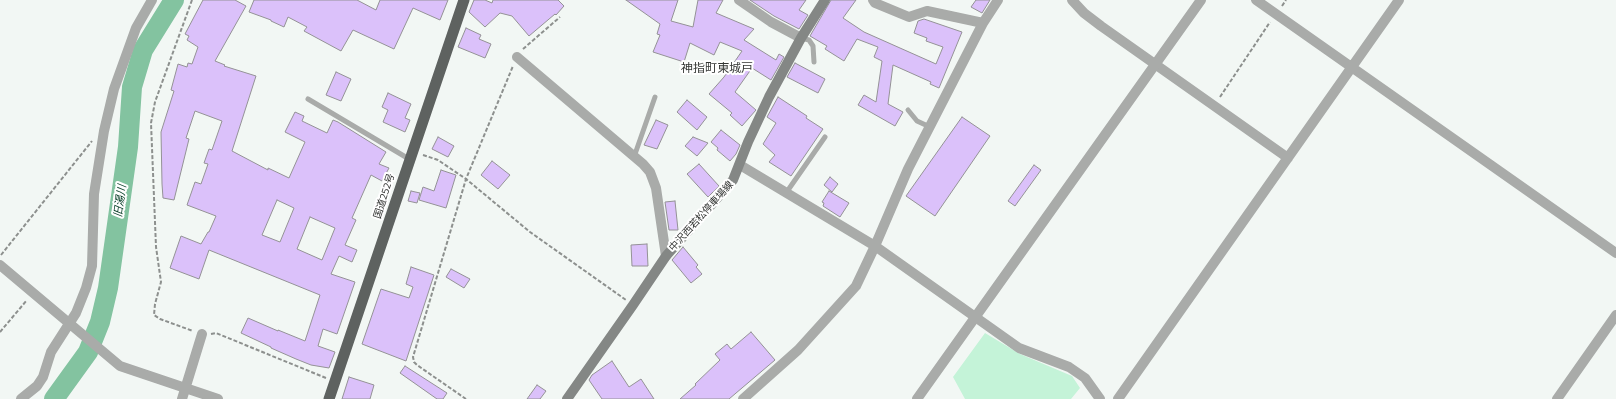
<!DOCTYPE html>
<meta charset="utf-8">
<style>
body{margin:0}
canvas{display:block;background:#f2f7f4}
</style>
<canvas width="1616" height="399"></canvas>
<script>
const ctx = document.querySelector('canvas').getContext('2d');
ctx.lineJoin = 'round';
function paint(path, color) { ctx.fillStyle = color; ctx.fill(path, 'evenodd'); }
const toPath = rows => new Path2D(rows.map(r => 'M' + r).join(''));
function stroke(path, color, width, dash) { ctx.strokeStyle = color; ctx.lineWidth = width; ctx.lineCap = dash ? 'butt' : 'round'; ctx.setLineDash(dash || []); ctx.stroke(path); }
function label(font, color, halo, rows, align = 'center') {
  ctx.font = font + ' Commissioner,"Noto Sans JP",sans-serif'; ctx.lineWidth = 4; ctx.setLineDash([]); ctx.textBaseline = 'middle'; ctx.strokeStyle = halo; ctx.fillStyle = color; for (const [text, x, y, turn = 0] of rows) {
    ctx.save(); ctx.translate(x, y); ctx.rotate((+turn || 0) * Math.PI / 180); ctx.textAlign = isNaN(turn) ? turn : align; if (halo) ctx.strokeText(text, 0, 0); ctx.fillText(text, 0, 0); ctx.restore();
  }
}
const green = toPath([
 [985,333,1020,354,1072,376,1080,388,1071,399,965,399,953,377]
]);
const river = toPath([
 [54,399,88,352,100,322,108,288,128,147,132,87,143,50,174,0]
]);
const building = toPath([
 [203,0,235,0,246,6,215,61,225,65,224,66,256,76,232,151,268,170,268,168,289,178,305,142,285,132,295,112,304,116,302,121,327,133,333,120,338,122,386,152,379,164,389,168,382,181,371,175,352,218,356,220,345,245,357,250,352,262,339,256,331,274,355,282,337,334,323,329,318,346,335,352,329,368,311,365,296,359,271,348,271,347,241,333,248,318,278,331,278,330,305,341,320,295,209,250,199,279,170,268,181,236,201,244,208,232,209,232,216,216,187,205,195,182,201,184,208,164,204,163,209,149,212,150,222,121,195,111,186,138,189,139,174,200,163,198,162,184,161,132,174,91,171,90,178,64,187,67,188,63,192,64,198,47,187,40,189,36,185,34,203,0],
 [277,200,294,208,280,242,262,235,277,200],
 [310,217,335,228,322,260,297,249,310,217],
 [254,0,357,0,376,10,380,0,448,0,440,20,413,8,394,49,353,30,341,51,304,31,307,27,288,17,284,27,271,21,271,20,249,12,254,0],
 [474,0,485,0,492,3,493,0,558,0,564,6,556,15,555,14,529,36,512,16,500,13,485,27,469,12,474,0],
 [626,0,678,0,671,21,693,27,698,0,723,0,716,13,754,29,744,40,776,60,779,54,784,57,771,80,752,68,735,92,756,110,742,126,730,115,732,113,709,94,724,77,742,51,720,42,714,55,690,43,684,62,653,52,660,35,657,34,660,24,626,0],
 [750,0,806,0,799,10,808,15,799,29,774,16,750,0],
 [831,0,856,0,843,18,864,32,936,64,943,47,926,41,927,38,914,33,918,21,924,19,962,32,939,88,930,84,931,82,893,65,888,104,903,112,895,126,858,105,864,95,876,102,882,61,874,57,878,47,857,39,844,61,825,49,827,46,810,36,831,0],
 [976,0,990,0,982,13,971,7,976,0],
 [466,28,481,35,479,39,491,44,485,58,458,47,466,28],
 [795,63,825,79,818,93,787,77,795,63],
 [336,72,351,79,341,101,326,95,336,72],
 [388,93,411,104,405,118,410,120,405,132,383,122,388,110,382,107,388,93],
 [778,97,807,116,806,118,823,129,791,176,769,162,775,155,763,144,776,123,767,117,778,97],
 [687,100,707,117,697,130,677,112,687,100],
 [962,117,990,136,935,216,906,196,962,117],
 [656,120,668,125,657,149,644,145,656,120],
 [721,130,740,145,736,154,730,161,717,150,718,148,711,142,721,130],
 [438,137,454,146,448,157,432,149,438,137],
 [693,137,708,143,697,156,685,146,693,137],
 [492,161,510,175,498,189,481,175,492,161],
 [699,164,719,186,708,197,687,174,699,164],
 [1034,165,1041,170,1015,206,1008,201,1034,165],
 [441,170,456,175,446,208,419,200,423,187,434,191,441,170],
 [830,177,838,184,832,192,824,185,830,177],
 [411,191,420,193,417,203,408,201,411,191],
 [829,191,849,203,840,217,823,206,824,203,822,202,829,191],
 [675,201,678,230,669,230,665,202,675,201],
 [647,244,648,266,632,266,631,245,647,244],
 [683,247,698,265,696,267,702,274,691,283,672,260,683,247],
 [411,267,434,275,406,361,362,344,381,289,409,298,413,287,406,284,411,267],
 [451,269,470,279,464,288,446,277,451,269],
 [751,332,775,360,729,399,680,399,696,385,695,384,720,360,715,354,727,344,731,349,751,332],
 [612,361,629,387,641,379,654,399,602,399,589,380,592,375,612,361],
 [405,366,447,393,443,399,437,399,400,373,405,366],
 [349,377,374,385,370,399,342,399,349,377],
 [537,385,546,391,540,399,527,399,537,385]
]);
const path = toPath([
 [192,0,155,102,151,123,156,247,161,282,155,304,154,315,160,319,193,331],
 [1282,6,1286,0],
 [523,49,560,17],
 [1220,97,1270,22],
 [423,155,438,160,466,179,530,232,626,300],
 [1,255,92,141],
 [0,332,27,300],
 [211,334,216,333,326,378],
 [466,399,417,365,414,362,413,357,466,179,513,66]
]);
const service = toPath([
 [801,38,809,40,813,46,814,62],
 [308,99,409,159],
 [908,110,917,121,930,127],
 [634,157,655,97],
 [786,193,825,137]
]);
const minor = toPath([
 [739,0,771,22,801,38],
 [873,0,875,3,909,17,927,11,983,23],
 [1072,0,1084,13,1101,26,1288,158],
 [1256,0,1616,253],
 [517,57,643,164,650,172,656,188,666,256],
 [740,165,875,246,1019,348,1069,367,1085,378,1100,399],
 [0,265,120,366,218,399],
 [21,399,37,386,43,377,51,352,76,313,86,288,92,266,94,194,104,131,114,89,136,28,152,0],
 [182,399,202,334],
 [743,399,798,350,856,286,875,246,908,169,983,23,998,0],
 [1118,399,1399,0],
 [1557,399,1616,315]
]);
const tertiary = toPath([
 [917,399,1201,0]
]);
const secondary = toPath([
 [567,399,633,305,666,256,733,180,748,142,769,97,801,38,825,0]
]);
const trunk = toPath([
 [329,399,464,0]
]);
const streetNames = [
 ["国道252号",384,196,-72],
 ["中沢西若松停車場線",701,216,-48]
];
const waterNames = [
 ["旧湯川",120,201,-82]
];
const quarterNames = [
 ["神指町東城戸",717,68]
];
paint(green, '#c4f3d8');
stroke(river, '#83c3a0', 20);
paint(building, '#dbc1fa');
stroke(building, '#949296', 1);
stroke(path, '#8d908e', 2, [4, 2]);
stroke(service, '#a9aba9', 5);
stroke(minor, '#a9aba9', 10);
stroke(tertiary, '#a9aba9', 10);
stroke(secondary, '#848785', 10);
stroke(trunk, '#5e6260', 11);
label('10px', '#333533', '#fff', streetNames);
label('italic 11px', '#053c25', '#fff', waterNames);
label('12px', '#333533', '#fff', quarterNames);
</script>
